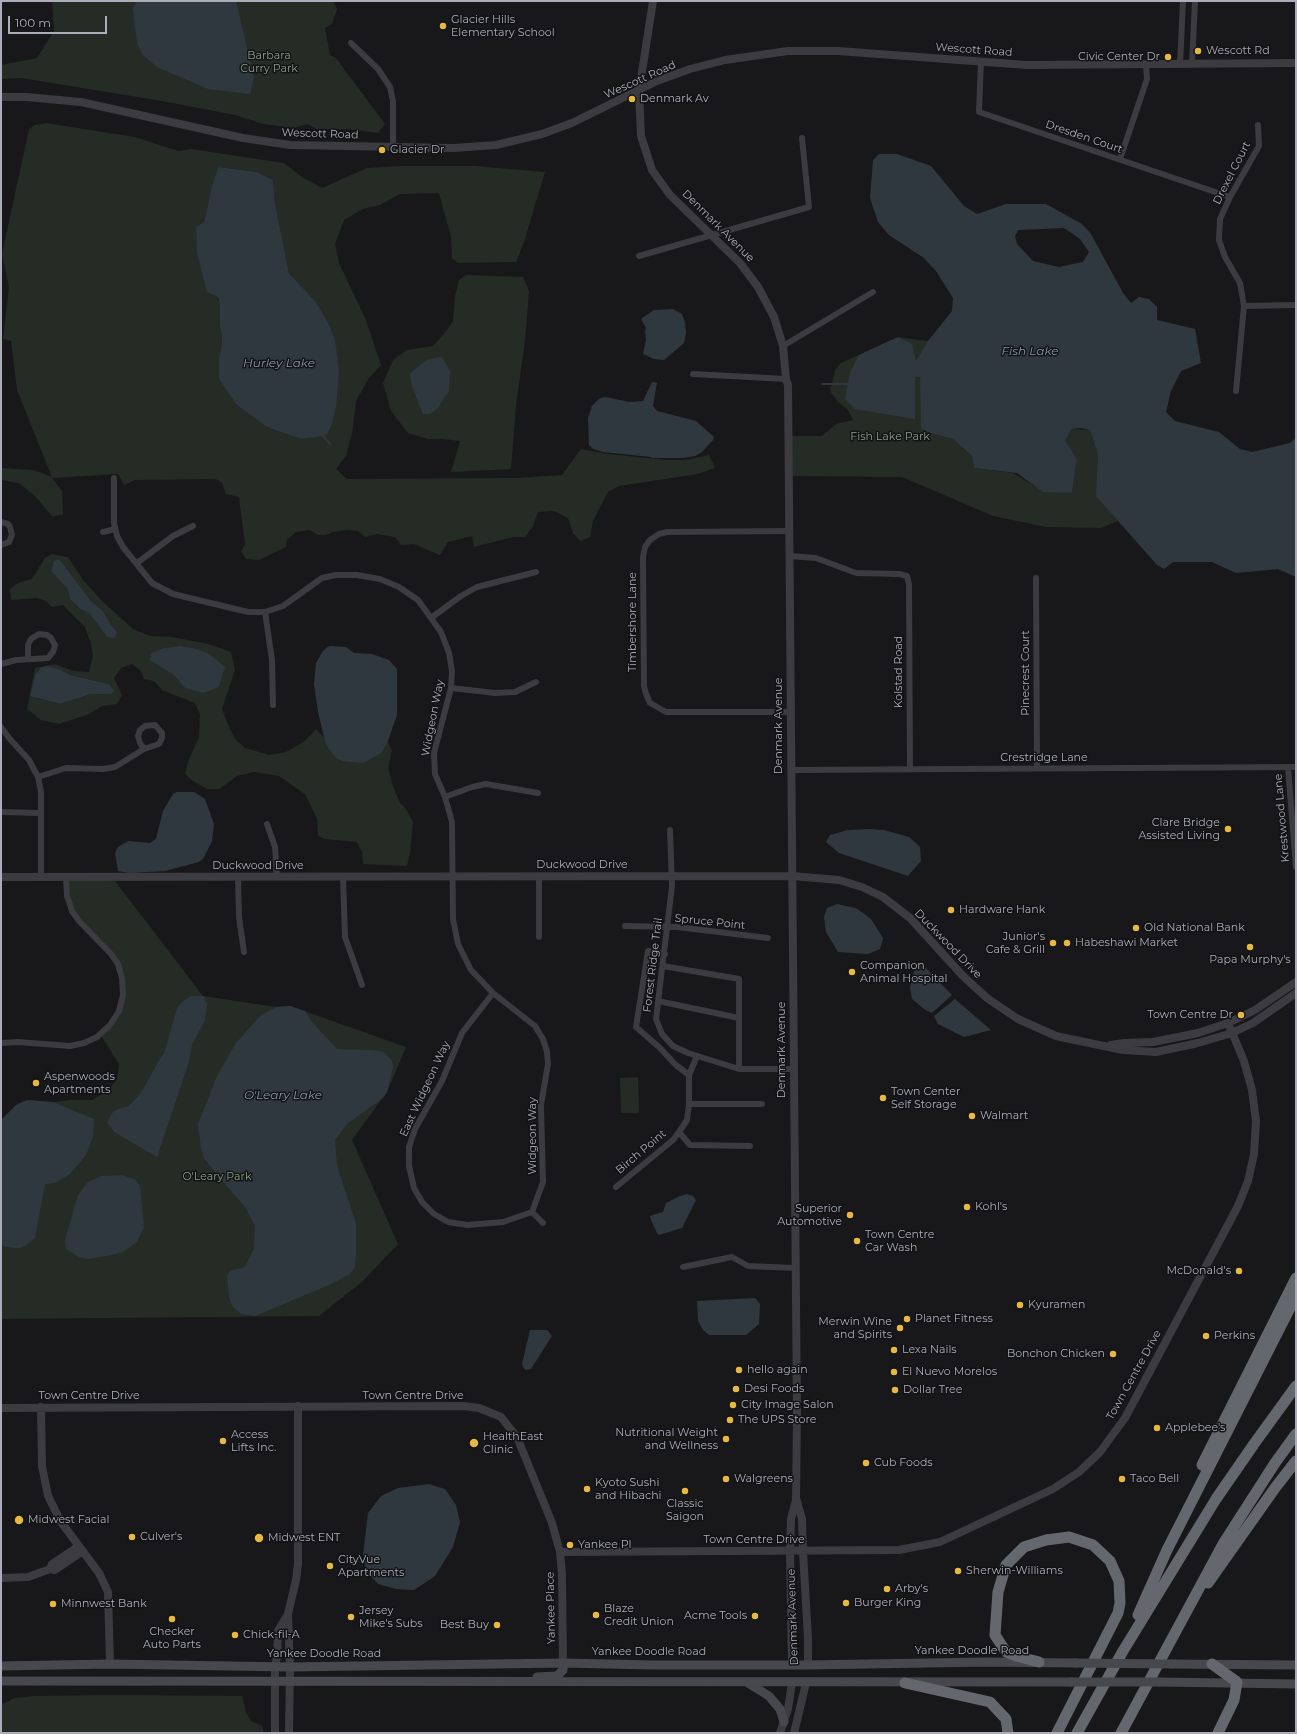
<!DOCTYPE html>
<style>
body{margin:0}
#map{position:relative;width:1297px;height:1734px;overflow:hidden;background:#18181a;font-family:Montserrat,sans-serif}
canvas{display:block}
.frame{position:absolute;inset:0;border:2px solid #abaeb9;pointer-events:none}
.scale{position:absolute;left:8px;top:16px;width:99px;height:18px;box-sizing:border-box;border:2px solid #abaeb9;border-top:0;padding-left:5px;font-size:12px;line-height:14px;white-space:nowrap;color:#abaeb9;-webkit-text-stroke:3px #131315;paint-order:stroke}
</style>
<div id="map">
<canvas width="1297" height="1734"></canvas>
<div class="frame"></div>
<div class="scale">100 m</div>
</div>
<script>
const ctx = document.querySelector('canvas').getContext('2d');
ctx.lineJoin = 'round';
function paint(path, color) { ctx.fillStyle = color; ctx.fill(path, 'evenodd'); }
const toPath = rows => new Path2D(rows.map(r => 'M' + r).join(''));
function stroke(path, color, width, dash) { ctx.strokeStyle = color; ctx.lineWidth = width; ctx.lineCap = dash ? 'butt' : 'round'; ctx.setLineDash(dash || []); ctx.stroke(path); }
function label(font, color, halo, rows, align = 'center') {
  ctx.font = font + ' Montserrat,sans-serif'; ctx.lineWidth = 3; ctx.setLineDash([]); ctx.textBaseline = 'middle'; ctx.strokeStyle = halo; ctx.fillStyle = color; for (const [text, x, y, turn = 0] of rows) {
    ctx.save(); ctx.translate(x, y); ctx.rotate((+turn || 0) * Math.PI / 180); ctx.textAlign = isNaN(turn) ? turn : align; if (halo) ctx.strokeText(text, 0, 0); ctx.fillText(text, 0, 0); ctx.restore();
  }
}
const green = toPath([
 [52,1,333,1,337,9,332,24,325,28,330,55,336,58,385,124,378,133,347,129,317,129,308,124,294,128,263,124,235,115,162,101,21,78,1,79,1,65,37,58,54,31],
 [46,123,135,137,178,151,191,149,284,163,302,177,322,188,367,168,402,166,475,166,545,172,524,242,516,262,458,263,452,258,451,237,439,193,400,194,380,205,363,209,344,220,335,244,339,263,366,320,381,365,369,378,356,401,352,434,346,456,336,469,347,479,516,478,562,475,581,449,608,454,667,460,686,460,709,455,715,468,698,474,619,486,608,492,593,521,590,537,580,541,573,533,568,518,554,511,538,512,533,526,525,537,513,537,474,547,472,536,448,542,440,555,414,544,401,545,395,537,377,534,365,537,358,531,348,530,333,532,326,535,318,535,310,530,296,532,287,540,286,547,259,560,246,559,241,551,245,544,239,497,226,494,222,483,216,479,135,480,124,485,118,474,52,478,62,491,63,515,52,516,34,495,19,483,1,480,1,468,33,470,52,477,17,390,11,341,3,339,9,287,2,254,29,129,35,125],
 [218,167,257,172,273,180,275,203,289,273,316,302,330,326,335,340,301,439,277,431,265,426,237,405,219,357,221,351,222,336,220,326,220,306,196,227,204,222,207,210,210,193],
 [466,275,523,277,529,291,525,341,516,405,511,469,451,472,460,441,443,439,428,439,408,433,391,411,383,383,393,360,407,350,433,346,444,334,453,321,455,296,459,280],
 [898,337,928,341,920,377,930,433,953,439,972,456,974,468,1013,473,1041,490,1072,493,1077,459,1064,441,1071,429,1090,430,1098,455,1097,496,1118,521,1101,528,1046,527,993,516,902,477,793,476,789,436,822,436,836,424,853,420,848,410,838,402,830,391,835,370,841,363],
 [52,554,68,557,83,580,103,602,133,629,150,636,172,637,208,644,231,652,235,670,222,709,229,727,236,740,245,748,269,755,286,752,305,741,316,729,338,752,386,737,392,751,388,767,393,786,400,803,406,809,413,822,410,852,407,866,363,864,362,852,357,842,325,839,318,836,317,819,305,794,279,776,254,772,237,776,219,789,207,789,193,781,185,774,188,762,199,737,200,714,195,703,162,690,154,681,144,679,141,671,132,664,121,668,114,678,122,695,117,704,102,706,89,714,59,724,41,720,27,709,35,668,55,664,73,671,89,672,93,656,91,644,85,627,63,605,52,607,46,601,37,598,11,600,10,589,18,583,32,579,45,558],
 [58,559,91,601,103,611,110,623,117,632,107,637,89,613,79,609,70,599],
 [180,646,193,648,208,653,185,688,174,675,164,648],
 [61,670,70,675,109,684,111,694,91,694,60,704,30,696,35,675],
 [66,877,112,877,203,996,276,1007,290,1006,406,1047,387,1092,352,1140,398,1244,363,1281,319,1316,1,1319,1,1120,16,1105,27,1100,53,1102,70,1100,92,1100,107,1091,117,1080,119,1064,100,1034,111,1024,123,995,118,964,72,911],
 [638,1077,639,1113,621,1113,620,1078],
 [114,1695,242,1696,246,1712,251,1721,262,1726,264,1733,1,1733,1,1704,5,1703,14,1698,34,1696]
]);
const water = toPath([
 [137,1,236,1,254,77,250,94,208,89,157,67,143,55,137,43,135,27,133,8],
 [879,154,897,154,931,166,964,206,977,214,1006,204,1046,204,1082,224,1091,234,1123,293,1131,303,1139,297,1149,299,1157,307,1157,320,1195,329,1201,363,1181,371,1171,391,1166,412,1175,421,1219,432,1240,449,1252,452,1290,443,1296,438,1296,577,1278,569,1236,573,1212,562,1173,562,1164,569,1157,565,1096,496,1098,455,1090,430,1081,428,1071,429,1065,441,1077,459,1072,493,1043,492,1017,473,974,468,972,456,953,439,930,433,921,428,920,377,915,377,915,419,855,409,845,399,850,373,859,355,898,337,912,344,916,361,928,341,952,311,953,298,936,271,924,258,889,235,878,222,870,198,873,160],
 [1064,228,1080,239,1089,252,1083,262,1059,267,1033,261,1017,244,1015,236,1018,230],
 [218,167,257,172,273,180,275,203,289,273,316,302,330,326,335,340,339,371,336,407,331,426,327,434,316,437,301,439,277,431,265,426,237,405,219,379,219,357,221,351,222,336,220,326,220,306,218,297,207,292,197,253,196,227,204,222,207,210,210,193],
 [673,309,682,314,685,323,686,333,684,343,664,360,654,359,643,354,646,340,645,331,646,328,641,319,654,310],
 [442,357,450,371,449,391,437,409,430,414,423,414,412,387,410,374,415,369,427,360],
 [652,382,657,383,653,406,657,411,696,421,714,437,713,440,702,452,695,456,683,458,652,458,651,457,603,452,593,449,589,445,588,418,592,406,600,398,606,397,629,402,643,401],
 [59,559,91,601,103,611,110,623,117,632,115,638,107,637,89,613,80,609,70,599,67,588,51,571,54,561],
 [180,646,193,648,208,653,225,667,219,687,204,693,185,688,174,675,150,660,151,653,164,648],
 [329,646,346,647,354,653,372,654,389,660,397,669,397,715,388,741,381,753,363,763,343,761,336,758,326,745,318,712,314,684,316,663,323,651],
 [48,666,61,670,70,675,109,684,114,691,111,694,91,694,60,704,30,696,35,675,41,668],
 [177,792,194,792,205,799,214,824,212,841,203,859,199,862,165,871,130,873,118,871,115,853,118,847,128,841,150,843,156,839,163,811,173,794],
 [870,829,884,830,909,837,920,847,921,861,908,876,839,853,826,842,830,835,848,830],
 [837,904,856,908,871,919,883,938,880,949,868,954,838,952,826,932,824,917,827,908],
 [923,965,952,995,932,1013,924,1009,912,999,910,988,913,974,917,966],
 [191,996,203,996,207,1004,205,1020,192,1045,188,1065,157,1157,114,1132,107,1122,113,1112,120,1108,128,1107,141,1093,161,1057,164,1054,177,1008,183,1001],
 [955,999,991,1030,964,1037,938,1024,934,1016],
 [290,1006,305,1011,312,1022,337,1049,373,1050,384,1052,392,1061,393,1067,387,1092,383,1098,347,1124,335,1140,337,1166,356,1223,356,1257,355,1267,350,1274,329,1285,255,1316,241,1314,233,1307,229,1297,227,1276,230,1271,245,1267,254,1249,255,1226,245,1207,215,1172,204,1158,201,1148,198,1124,217,1076,236,1043,261,1015,276,1007],
 [27,1100,53,1102,94,1119,93,1137,86,1155,70,1174,55,1183,45,1184,35,1238,25,1246,19,1248,6,1247,1,1245,1,1120,16,1105],
 [122,1175,136,1180,140,1186,144,1227,137,1242,124,1251,112,1255,88,1259,79,1257,66,1249,65,1240,78,1195,88,1182,102,1176],
 [687,1194,693,1196,696,1200,682,1228,659,1235,657,1233,651,1220,650,1216,663,1212,666,1203,680,1196],
 [755,1298,760,1304,759,1324,746,1335,709,1335,703,1330,698,1321,697,1301],
 [530,1330,547,1330,552,1336,531,1369,525,1370,522,1364],
 [429,1484,445,1489,456,1505,460,1522,453,1547,435,1576,414,1590,396,1589,378,1584,367,1572,363,1555,368,1513,381,1496,398,1488]
]);
const stream = toPath([
 [822,384,849,384],
 [321,434,330,444]
]);
const minor = toPath([
 [351,43,378,69,390,87,393,101,393,147],
 [981,61,979,112,1230,197],
 [1180,64,1183,1],
 [1192,64,1195,1],
 [1120,159,1147,79,1146,65],
 [639,256,809,207,802,138],
 [1244,306,1296,305],
 [783,346,873,292],
 [693,374,786,379],
 [1236,391,1244,306,1240,283,1225,257,1219,240,1220,219,1230,197,1259,146,1258,125],
 [114,478,114,523,117,536,123,547,152,583,173,594,248,612,265,612,283,606,322,578,336,575,357,575,380,579,399,587,418,600,441,632,449,653,452,671,451,688,434,753,435,774,445,797,452,822,453,919,458,944,471,970,493,993,535,1026,543,1039,547,1052,548,1064,541,1105,543,1182,532,1212],
 [1,522,8,524,10,527,12,535,9,542,1,545],
 [790,531,667,532,659,534,650,540,645,547,643,557,644,686,646,694,650,703,666,712,791,712],
 [103,532,115,529],
 [790,556,816,558,856,573,899,574,907,576,909,584,910,769],
 [137,563,173,536,193,526],
 [1036,578,1037,768],
 [265,612,272,660,273,705],
 [431,618,461,596,477,587,536,572],
 [1,664,16,660,48,658,53,652,55,645,51,638,47,635,39,634,31,639,28,645,28,659],
 [451,688,495,693,515,692,536,682],
 [1,727,9,738,29,760,38,777,41,792,41,877],
 [1288,767,1296,867],
 [791,770,1296,767],
 [38,777,66,768,103,769,115,767,144,749,159,744,162,738,162,733,155,725,145,726,140,730,138,736,140,743,144,749],
 [445,797,472,787,486,784,538,793],
 [1,812,41,813],
 [267,824,275,847,277,877],
 [670,830,672,886,656,1019,662,1034,673,1046,688,1053,739,1069,794,1069],
 [539,876,539,937],
 [238,877,239,917,244,952],
 [343,877,345,937,362,985],
 [625,926,677,927,768,938],
 [665,954,648,951,636,1027,659,1047,676,1065,689,1075],
 [663,966,739,979,739,1069],
 [493,993,462,1033,442,1081,415,1129,409,1147,409,1166,414,1188,422,1202,434,1214,448,1222,467,1225,503,1222,532,1212],
 [658,1001,739,1018],
 [1,1043,18,1042,70,1046,84,1043,97,1037,110,1025,119,1011,123,995,122,978,118,964,111,954,79,921,72,911,67,896,66,877],
 [697,1056,689,1075,689,1104,687,1120,679,1132,690,1145,750,1146],
 [689,1104,762,1104],
 [616,1187,673,1140,679,1132],
 [532,1212,543,1223],
 [683,1267,732,1257,748,1266,795,1268]
]);
const tertiary = toPath([
 [653,1,639,91,641,136,652,170,670,195,740,263,758,287,774,317,783,346,786,379,788,385,797,1413,796,1500,791,1519,790,1552,792,1665],
 [1,97,26,97,81,102,243,138,290,145,454,148,496,145,542,134,572,123,657,81,690,69,725,60,788,51,838,51,1027,65,1296,63],
 [1,877,792,876,839,880,862,887,883,897,910,918,963,976,987,998,1018,1019,1056,1036,1123,1050,1156,1052,1198,1043,1232,1033,1253,1023,1296,993],
 [1111,1045,1124,1043,1153,1042,1198,1033,1228,1023,1255,1010,1296,982],
 [41,1407,42,1466,48,1496,61,1522,99,1573,108,1592,110,1664],
 [1,1408,463,1406,479,1408,501,1417,517,1437,552,1523,560,1552,562,1574,563,1663],
 [797,1501,802,1519,803,1552,808,1638,808,1665],
 [560,1552,899,1550,940,1542,1053,1489,1079,1472,1100,1452,1125,1418,1238,1206,1248,1181,1254,1154,1256,1121,1252,1090,1244,1061,1228,1023],
 [50,1569,52,1564,79,1546],
 [1,1578,28,1577,50,1569,55,1570,83,1551],
 [288,1615,290,1667,289,1733],
 [275,1733,275,1667,277,1657,278,1631,288,1614,296,1580,298,1564,298,1406],
 [780,1733,788,1709,792,1683],
 [794,1733,806,1683]
]);
const secondary = toPath([
 [1172,1664,1296,1665],
 [1,1666,110,1664,290,1667,563,1663,652,1665,808,1665,986,1662,1075,1663],
 [537,1677,557,1676,563,1670,563,1663],
 [1,1681,1071,1682],
 [1159,1682,1296,1684],
 [748,1683,769,1696,780,1709,784,1722]
]);
const motorway = toPath([
 [1202,1465,1296,1278],
 [1208,1583,1275,1488,1296,1461],
 [1138,1615,1167,1550,1296,1296],
 [1039,1662,1016,1656,1006,1652,995,1635,998,1592,1006,1565,1024,1547,1046,1540,1069,1537,1093,1545,1110,1561,1119,1581,1120,1603,1118,1613,1057,1733],
 [1212,1664,1237,1682,1234,1700,1218,1733],
 [905,1683,990,1702,1006,1719,1008,1733],
 [1077,1733,1123,1651,1216,1499,1254,1444,1296,1386],
 [1121,1733,1223,1544,1275,1463,1296,1434]
]);
const secondaryBridge = toPath([
 [1075,1663,1172,1664],
 [1071,1682,1159,1682]
]);
const markers = [
 [443,26,4,"#e9b840"],
 [1198,51,4,"#e9b840"],
 [1168,57,4,"#e9b840"],
 [632,99,4,"#e9b840"],
 [382,150,4,"#e9b840"],
 [1228,829,4,"#e9b840"],
 [951,910,4,"#e9b840"],
 [1136,928,4,"#e9b840"],
 [1053,943,4,"#e9b840"],
 [1067,943,4,"#e9b840"],
 [1250,947,4,"#e9b840"],
 [852,972,4,"#e9b840"],
 [1241,1015,4,"#e9b840"],
 [36,1083,4,"#e9b840"],
 [883,1098,4,"#e9b840"],
 [972,1116,4,"#e9b840"],
 [967,1207,4,"#e9b840"],
 [850,1215,4,"#e9b840"],
 [857,1241,4,"#e9b840"],
 [1239,1271,4,"#e9b840"],
 [1020,1305,4,"#e9b840"],
 [907,1319,4,"#e9b840"],
 [900,1328,4,"#e9b840"],
 [1206,1336,4,"#e9b840"],
 [894,1350,4,"#e9b840"],
 [1113,1354,4,"#e9b840"],
 [739,1370,4,"#e9b840"],
 [894,1372,4,"#e9b840"],
 [736,1389,4,"#e9b840"],
 [895,1390,4,"#e9b840"],
 [733,1405,4,"#e9b840"],
 [730,1420,4,"#e9b840"],
 [1157,1428,4,"#e9b840"],
 [726,1439,4,"#e9b840"],
 [223,1441,4,"#e9b840"],
 [474,1443,5,"#e9b840"],
 [866,1463,4,"#e9b840"],
 [726,1479,4,"#e9b840"],
 [1122,1479,4,"#e9b840"],
 [587,1489,4,"#e9b840"],
 [685,1491,4,"#e9b840"],
 [19,1520,5,"#e9b840"],
 [132,1537,4,"#e9b840"],
 [259,1538,5,"#e9b840"],
 [570,1545,4,"#e9b840"],
 [330,1566,4,"#e9b840"],
 [958,1571,4,"#e9b840"],
 [887,1589,4,"#e9b840"],
 [846,1603,4,"#e9b840"],
 [53,1604,4,"#e9b840"],
 [596,1615,4,"#e9b840"],
 [755,1616,4,"#e9b840"],
 [351,1617,4,"#e9b840"],
 [172,1619,4,"#e9b840"],
 [497,1625,4,"#e9b840"],
 [235,1635,4,"#e9b840"]
];
const poiNames = [
 ["Glacier Hills",451,20],
 ["Elementary School",451,33],
 ["Wescott Rd",1206,51],
 ["Civic Center Dr",1160,57,"right"],
 ["Denmark Av",640,99],
 ["Glacier Dr",390,150],
 ["Clare Bridge",1220,823,"right"],
 ["Assisted Living",1220,836,"right"],
 ["Hardware Hank",959,910],
 ["Old National Bank",1144,928],
 ["Junior's",1045,937,"right"],
 ["Cafe & Grill",1045,950,"right"],
 ["Habeshawi Market",1075,943],
 ["Papa Murphy's",1250,960,"center"],
 ["Companion",860,966],
 ["Animal Hospital",860,979],
 ["Town Centre Dr",1233,1015,"right"],
 ["Aspenwoods",44,1077],
 ["Apartments",44,1090],
 ["Town Center",891,1092],
 ["Self Storage",891,1105],
 ["Walmart",980,1116],
 ["Kohl's",975,1207],
 ["Superior",842,1209,"right"],
 ["Automotive",842,1222,"right"],
 ["Town Centre",865,1235],
 ["Car Wash",865,1248],
 ["McDonald's",1231,1271,"right"],
 ["Kyuramen",1028,1305],
 ["Planet Fitness",915,1319],
 ["Merwin Wine",892,1322,"right"],
 ["and Spirits",892,1335,"right"],
 ["Perkins",1214,1336],
 ["Lexa Nails",902,1350],
 ["Bonchon Chicken",1105,1354,"right"],
 ["hello again",747,1370],
 ["El Nuevo Morelos",902,1372],
 ["Desi Foods",744,1389],
 ["Dollar Tree",903,1390],
 ["City Image Salon",741,1405],
 ["The UPS Store",738,1420],
 ["Applebee's",1165,1428],
 ["Nutritional Weight",718,1433,"right"],
 ["and Wellness",718,1446,"right"],
 ["Access",231,1435],
 ["Lifts Inc.",231,1448],
 ["HealthEast",483,1437],
 ["Clinic",483,1450],
 ["Cub Foods",874,1463],
 ["Walgreens",734,1479],
 ["Taco Bell",1130,1479],
 ["Kyoto Sushi",595,1483],
 ["and Hibachi",595,1496],
 ["Classic",685,1504,"center"],
 ["Saigon",685,1517,"center"],
 ["Midwest Facial",28,1520],
 ["Culver's",140,1537],
 ["Midwest ENT",268,1538],
 ["Yankee Pl",578,1545],
 ["CityVue",338,1560],
 ["Apartments",338,1573],
 ["Sherwin-Williams",966,1571],
 ["Arby's",895,1589],
 ["Burger King",854,1603],
 ["Minnwest Bank",61,1604],
 ["Blaze",604,1609],
 ["Credit Union",604,1622],
 ["Jersey",359,1611],
 ["Mike's Subs",359,1624],
 ["Acme Tools",747,1616,"right"],
 ["Best Buy",489,1625,"right"],
 ["Checker",172,1632,"center"],
 ["Auto Parts",172,1645,"center"],
 ["Chick-fil-A",243,1635]
];
const streetNames = [
 ["Wescott Road",974,50,4],
 ["Wescott Road",640,80,-24],
 ["Wescott Road",320,134,2],
 ["Dresden Court",1084,137,19],
 ["Drexel Court",1232,173,-63],
 ["Denmark Avenue",718,226,45],
 ["Timbershore Lane",633,622,-90],
 ["Kolstad Road",899,672,-90],
 ["Pinecrest Court",1026,673,-90],
 ["Widgeon Way",433,718,-79],
 ["Denmark Avenue",779,726,-90],
 ["Crestridge Lane",1044,758],
 ["Krestwood Lane",1282,818,-95],
 ["Duckwood Drive",582,865],
 ["Duckwood Drive",258,866],
 ["Spruce Point",710,922,6],
 ["Duckwood Drive",948,944,46],
 ["Forest Ridge Trail",653,965,-83],
 ["Denmark Avenue",782,1050,-90],
 ["East Widgeon Way",425,1089,-65],
 ["Widgeon Way",533,1136,-90],
 ["Birch Point",641,1152,-40],
 ["Town Centre Drive",1134,1375,-61],
 ["Town Centre Drive",89,1396],
 ["Town Centre Drive",413,1396],
 ["Town Centre Drive",754,1540],
 ["Yankee Place",551,1608,-91],
 ["Denmark Avenue",793,1617,-92],
 ["Yankee Doodle Road",972,1651],
 ["Yankee Doodle Road",649,1652],
 ["Yankee Doodle Road",324,1654]
];
const parkNames = [
 ["Barbara",269,56],
 ["Curry Park",269,69],
 ["Fish Lake Park",890,437],
 ["O'Leary Park",217,1177]
];
const waterNames = [
 ["Fish Lake",1030,351],
 ["Hurley Lake",279,363],
 ["O'Leary Lake",283,1095]
];
paint(green, '#242c25');
paint(water, '#30383f');
stroke(stream, '#30383f', 2);
stroke(minor, '#3b3b40', 6);
stroke(tertiary, '#3b3b40', 8);
stroke(secondary, '#47484e', 9);
stroke(motorway, '#65676f', 11);
stroke(secondaryBridge, '#47484e', 9);
for (const [x, y, r, color] of markers) { const dot = new Path2D(); dot.arc(x, y, r, 0, 2 * Math.PI); ctx.fillStyle = color; ctx.fill(dot); stroke(dot, '#131315', 1.5); }
label('11px', '#abaeb9', '#131315', poiNames, 'left');
label('11px', '#abaeb9', '#131315', streetNames);
label('11px', '#83a386', '#131315', parkNames);
label('italic 12px', '#849ab2', '#131315', waterNames);
</script>
